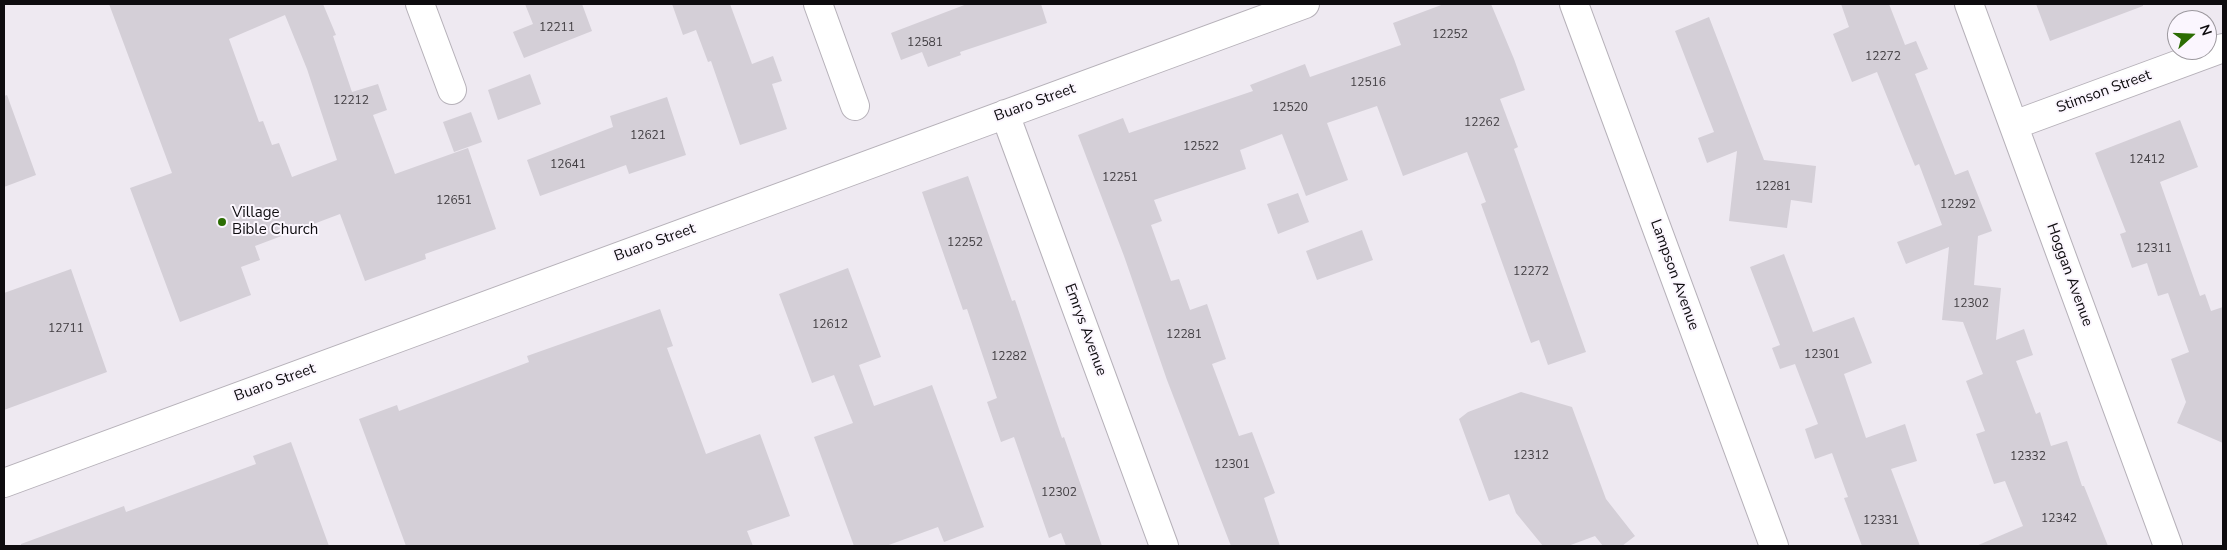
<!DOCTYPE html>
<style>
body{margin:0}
#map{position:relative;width:2227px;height:550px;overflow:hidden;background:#eee9f1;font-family:"Nunito Sans",sans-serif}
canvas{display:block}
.frame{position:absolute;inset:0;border:5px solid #0e0c0f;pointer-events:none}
.north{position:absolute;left:2167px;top:10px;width:50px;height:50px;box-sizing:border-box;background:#fbf6fe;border:1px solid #9c989e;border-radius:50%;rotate:70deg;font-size:14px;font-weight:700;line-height:20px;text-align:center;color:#0e0c0f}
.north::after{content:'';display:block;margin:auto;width:18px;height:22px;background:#2c6d03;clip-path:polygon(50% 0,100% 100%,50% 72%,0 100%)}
</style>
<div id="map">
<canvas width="2227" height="550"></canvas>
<div class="frame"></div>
<div class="north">N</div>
</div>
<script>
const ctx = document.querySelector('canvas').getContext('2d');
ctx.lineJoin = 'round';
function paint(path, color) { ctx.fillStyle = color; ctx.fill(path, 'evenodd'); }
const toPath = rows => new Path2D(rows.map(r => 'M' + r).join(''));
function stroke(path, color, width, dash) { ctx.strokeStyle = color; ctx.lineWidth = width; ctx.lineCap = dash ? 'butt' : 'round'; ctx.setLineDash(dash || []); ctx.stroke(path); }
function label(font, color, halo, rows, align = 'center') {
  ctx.font = font + ' "Nunito Sans",sans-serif'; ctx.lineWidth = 4; ctx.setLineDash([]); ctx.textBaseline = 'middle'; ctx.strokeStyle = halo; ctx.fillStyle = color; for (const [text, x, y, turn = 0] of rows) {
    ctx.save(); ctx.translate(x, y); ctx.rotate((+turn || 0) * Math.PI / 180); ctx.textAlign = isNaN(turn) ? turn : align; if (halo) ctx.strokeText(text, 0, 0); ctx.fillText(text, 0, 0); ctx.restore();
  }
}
const building = toPath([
 [109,4,323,4,336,35,333,36,352,92,378,84,387,110,373,115,395,174,468,148,496,229,425,254,426,259,365,281,340,214,255,246,260,260,241,267,251,295,180,322,130,188,172,173],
 [285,15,307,69,337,160,292,177,279,143,272,145,263,121,259,122,229,39],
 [525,4,582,4,592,31,524,58,513,32,533,24],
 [672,4,730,4,752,64,773,56,782,81,772,84,787,129,740,145,711,61,708,62,696,30,683,35],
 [967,4,1041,4,1047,23,960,52,961,55,928,67,922,52,901,60,891,33],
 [1444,4,1491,4,1514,59,1525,90,1500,99,1518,147,1514,149,1586,352,1548,365,1539,340,1531,343,1481,204,1486,202,1467,152,1403,176,1377,106,1327,123,1348,180,1306,196,1282,134,1240,150,1246,169,1154,200,1162,221,1151,225,1171,281,1179,279,1190,310,1207,304,1226,359,1212,364,1239,436,1252,432,1275,493,1264,498,1280,546,1231,546,1167,380,1124,256,1078,135,1123,118,1129,133,1253,91,1250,85,1305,64,1310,77,1401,45,1393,23],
 [1841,4,1889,4,1905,45,1916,41,1928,69,1915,74,1955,175,1968,170,1992,231,1978,236,1974,285,2001,288,1996,340,2024,329,2033,355,2016,361,2036,414,2040,412,2051,446,2067,441,2082,486,2084,486,2108,546,1976,546,2023,526,2005,481,1994,484,1976,434,1985,431,1966,381,1983,374,1963,322,1942,320,1949,247,1906,264,1897,242,1942,225,1919,164,1915,166,1877,72,1852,82,1833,34,1849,27],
 [2036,4,2143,4,2143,6,2050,41],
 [1709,17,1764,160,1816,166,1812,203,1791,200,1787,228,1729,221,1737,151,1707,163,1698,138,1714,132,1675,31],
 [530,74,541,104,498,120,488,90],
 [7,95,36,175,4,187,4,96],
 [667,97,686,155,629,174,626,165,540,196,527,160,613,127,610,116],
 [471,112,482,142,454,152,443,122],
 [2180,120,2198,167,2160,182,2200,296,2205,294,2211,311,2223,307,2223,443,2177,423,2186,402,2171,359,2189,352,2168,293,2158,296,2147,263,2132,268,2120,234,2126,232,2095,153],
 [968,176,1012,301,1015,300,1062,438,1064,437,1102,546,1066,546,1061,533,1049,538,1014,437,1001,442,987,402,997,398,967,309,963,310,922,192],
 [1298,193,1309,222,1278,234,1267,204],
 [1362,230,1373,260,1317,280,1306,251],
 [1784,254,1813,332,1854,317,1872,363,1844,374,1866,438,1905,424,1917,461,1891,469,1920,546,1862,546,1844,498,1848,497,1832,453,1815,459,1805,429,1818,424,1795,364,1780,369,1772,348,1780,345,1750,267],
 [848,268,881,357,859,365,874,406,932,385,984,527,944,542,938,527,886,546,854,546,814,437,853,423,834,375,812,383,779,294],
 [71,269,107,372,4,410,4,293],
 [660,309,673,346,667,348,706,454,760,434,790,516,747,531,753,546,406,546,359,419,397,405,399,411,529,362,527,356],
 [1521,392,1572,407,1606,499,1635,536,1622,546,1603,546,1595,536,1568,546,1543,546,1516,513,1509,494,1489,501,1459,419,1468,412],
 [291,442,329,546,21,546,21,544,124,506,126,512,256,464,253,456]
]);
const street = toPath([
 [420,4,452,90],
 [818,4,855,106],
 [1969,4,2168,546],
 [1005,114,1164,546],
 [2014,125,2223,48],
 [4,483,1305,4]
]);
const secondary = toPath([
 [1574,4,1774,546]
]);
const markers = [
 [222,222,5,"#2c6d03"]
];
const numberNames = [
 ["12211",557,28],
 ["12252",1450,35],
 ["12581",925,43],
 ["12272",1883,57],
 ["12516",1368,83],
 ["12212",351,101],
 ["12520",1290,108],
 ["12262",1482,123],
 ["12621",648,136],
 ["12522",1201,147],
 ["12412",2147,160],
 ["12641",568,165],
 ["12251",1120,178],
 ["12281",1773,187],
 ["12651",454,201],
 ["12292",1958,205],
 ["12252",965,243],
 ["12311",2154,249],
 ["12272",1531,272],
 ["12302",1971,304],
 ["12612",830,325],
 ["12711",66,329],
 ["12281",1184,335],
 ["12301",1822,355],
 ["12282",1009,357],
 ["12312",1531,456],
 ["12332",2028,457],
 ["12301",1232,465],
 ["12302",1059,493],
 ["12342",2059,519],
 ["12331",1881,521]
];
const streetNames = [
 ["Stimson Street",2104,92,-20],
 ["Buaro Street",1035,103,-20],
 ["Buaro Street",655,243,-20],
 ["Lampson Avenue",1674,275,70],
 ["Hoggan Avenue",2069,275,70],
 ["Emrys Avenue",1085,330,70],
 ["Buaro Street",275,383,-20]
];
const poiNames = [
 ["Village",232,213],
 ["Bible Church",232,230]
];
paint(building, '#d4cfd7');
stroke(street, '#b6b1b9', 30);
stroke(secondary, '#b6b1b9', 30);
stroke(street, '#fff', 28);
stroke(secondary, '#fff', 28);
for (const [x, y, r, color] of markers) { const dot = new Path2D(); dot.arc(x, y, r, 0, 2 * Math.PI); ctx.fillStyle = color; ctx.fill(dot); stroke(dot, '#fbf6fe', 2); }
label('12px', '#403d41', null, numberNames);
label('15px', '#0e0c0f', '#fbf6fe', streetNames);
label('15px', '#0e0c0f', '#fbf6fe', poiNames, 'left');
</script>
